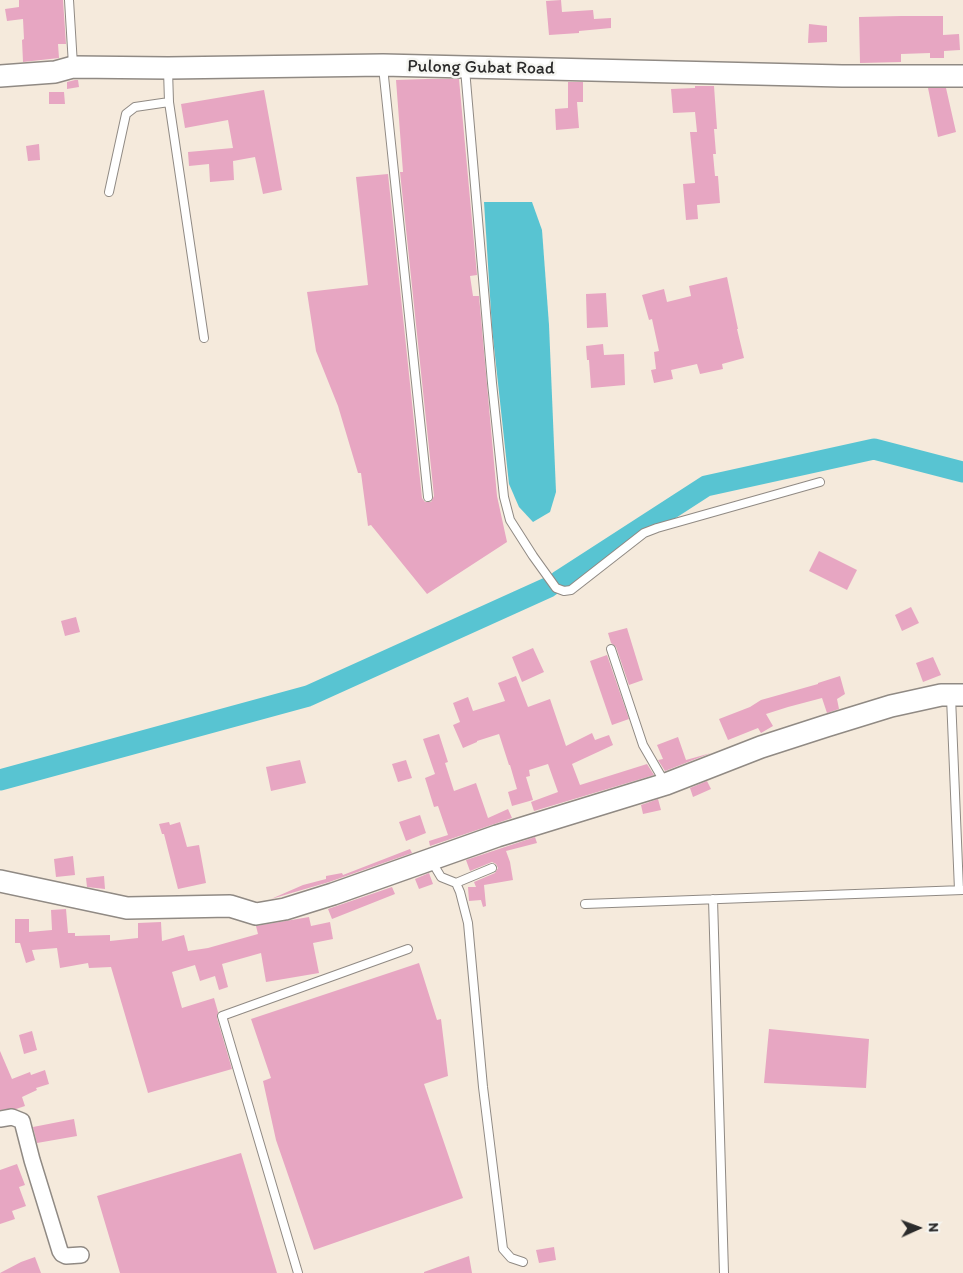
<!DOCTYPE html>
<style>
body{margin:0}
#map{position:relative;width:963px;height:1273px;overflow:hidden;background:#f5eadc;font-family:Itim,sans-serif}
canvas{display:block}
.north{position:absolute;left:893px;top:1203px;width:50px;height:50px;-webkit-text-stroke:4px #f6f6f2;paint-order:stroke;rotate:88deg;font-size:14px;font-weight:700;line-height:20px;text-align:center;color:#2b2b2b}
.north::after{content:'';display:block;margin:auto;width:18px;height:22px;background:#2b2b2b;clip-path:polygon(50% 0,100% 100%,50% 72%,0 100%)}
</style>
<div id="map">
<canvas width="963" height="1273"></canvas>
<div class="north">N</div>
</div>
<script>
const ctx = document.querySelector('canvas').getContext('2d');
ctx.lineJoin = 'round';
function paint(path, color) { ctx.fillStyle = color; ctx.fill(path, 'evenodd'); }
const toPath = rows => new Path2D(rows.map(r => 'M' + r).join(''));
function stroke(path, color, width, dash) { ctx.strokeStyle = color; ctx.lineWidth = width; ctx.lineCap = dash ? 'butt' : 'round'; ctx.setLineDash(dash || []); ctx.stroke(path); }
function label(font, color, halo, rows, align = 'center') {
  ctx.font = font + ' Itim,sans-serif'; ctx.lineWidth = 5; ctx.setLineDash([]); ctx.textBaseline = 'middle'; ctx.strokeStyle = halo; ctx.fillStyle = color; for (const [text, x, y, turn = 0] of rows) {
    ctx.save(); ctx.translate(x, y); ctx.rotate((+turn || 0) * Math.PI / 180); ctx.textAlign = isNaN(turn) ? turn : align; if (halo) ctx.strokeText(text, 0, 0); ctx.fillText(text, 0, 0); ctx.restore();
  }
}
const water = toPath([
 [484,202,532,202,542,230,549,325,556,492,550,512,533,522,519,507,509,484,492,328]
]);
const river = toPath([
 [559,581,706,486,874,449,963,472],
 [0,780,308,696,549,587]
]);
const building = toPath([
 [19,0,63,0,66,44,58,44,59,58,23,62,22,40,24,39,23,19,7,21,5,9,19,7],
 [561,0,562,12,593,10,594,19,611,18,611,28,579,31,579,33,549,35,546,1],
 [901,16,943,16,943,35,959,34,960,50,944,51,944,58,930,58,930,53,901,54,901,62,860,63,859,17],
 [809,24,827,26,827,42,808,43],
 [426,79,459,79,477,275,470,276,473,296,479,296,497,496,507,542,427,594,371,525,368,526,361,473,358,473,338,406,316,351,307,292,368,285,356,177,388,174,422,498,425,502,431,502,434,496,400,172,403,172,396,80],
 [75,80,78,80,79,87,67,89,67,82],
 [568,82,583,82,583,102,577,102,579,128,556,130,555,109,568,108],
 [695,86,714,86,717,129,714,129,716,154,713,154,715,176,718,176,720,203,697,205,698,219,686,220,683,184,695,183,690,132,697,132,695,112,673,113,671,89,695,88],
 [928,88,946,88,956,132,938,137],
 [264,90,282,190,263,194,255,157,233,161,234,180,210,182,209,164,189,166,188,152,233,148,228,120,185,128,181,104],
 [49,92,64,92,65,104,49,104],
 [39,144,40,160,28,161,26,146],
 [727,277,738,329,737,329,744,358,722,364,723,369,700,374,697,364,671,370,673,379,654,383,651,370,656,369,654,352,659,351,652,319,649,320,642,295,664,289,667,302,691,296,689,286],
 [606,293,608,327,587,328,586,294],
 [603,344,604,355,624,354,625,385,591,388,589,360,587,360,586,346],
 [819,551,857,570,847,590,809,571],
 [911,607,919,623,902,631,895,615],
 [76,617,80,632,65,636,61,621],
 [627,628,643,680,629,685,616,647,611,643,608,633],
 [533,648,544,672,522,682,512,657],
 [607,655,629,719,612,725,590,661],
 [933,657,941,675,923,682,916,663],
 [516,676,528,707,550,699,566,746,592,733,595,740,609,735,613,745,572,764,580,785,647,764,654,775,534,811,531,802,558,792,548,764,529,770,530,776,526,777,533,800,512,806,508,792,517,789,510,765,509,765,499,734,477,741,477,742,463,748,453,725,460,722,453,703,468,697,473,711,505,701,498,683],
 [840,676,845,694,837,699,839,709,827,713,822,698,788,707,766,714,773,726,761,733,758,728,728,740,719,719,750,707,761,700,818,684,818,683],
 [439,734,448,762,445,763,454,791,476,783,488,818,508,809,512,818,430,846,429,841,448,835,438,806,434,807,425,778,435,774,423,739],
 [678,737,686,760,711,753,665,771,658,760,663,759,657,745],
 [300,760,306,783,271,791,266,767],
 [406,760,412,778,398,782,392,764],
 [707,781,711,789,693,797,690,788],
 [658,799,661,810,643,814,641,805],
 [420,815,426,833,406,841,399,822],
 [169,822,170,825,180,822,187,847,199,845,206,883,178,889,164,834,162,834,159,824],
 [535,837,537,843,506,851,510,862,513,880,484,885,486,906,483,907,481,900,469,901,468,887,476,887,474,882,495,873,498,868,496,864,492,862,470,871,466,860],
 [410,849,412,853,329,882,271,899,303,885,326,879,326,876,342,873,343,875],
 [73,856,75,875,56,877,54,859],
 [429,873,433,884,419,889,415,879],
 [104,876,105,889,87,887,86,878],
 [392,887,395,894,332,919,328,909],
 [66,909,68,933,75,933,75,936,110,935,110,941,138,938,138,923,161,922,162,941,184,935,188,951,208,948,258,934,256,926,309,917,311,926,330,922,333,939,313,943,319,973,266,982,261,953,222,964,228,987,219,990,215,976,200,981,195,965,172,972,182,1008,214,998,218,1012,217,1018,232,1069,148,1093,111,967,89,968,88,963,60,968,57,948,32,950,35,960,26,963,20,943,15,943,15,919,29,919,29,932,52,930,51,910],
 [419,963,437,1020,441,1019,448,1076,424,1084,463,1198,314,1250,276,1140,263,1081,271,1078,251,1019],
 [769,1029,869,1039,866,1088,764,1083],
 [32,1031,37,1050,24,1054,19,1035],
 [0,1051,12,1079,30,1072,31,1075,45,1070,49,1084,36,1088,37,1090,22,1097,25,1106,16,1109,0,1110],
 [74,1119,77,1136,37,1143,33,1127],
 [241,1153,277,1273,120,1273,97,1196],
 [17,1164,25,1185,19,1187,26,1206,12,1211,15,1219,0,1224,0,1170],
 [554,1247,556,1260,539,1263,536,1250],
 [469,1256,472,1273,424,1273,424,1272],
 [35,1257,41,1273,0,1273,21,1262]
]);
const lane = toPath([
 [69,0,73,65],
 [383,67,428,497],
 [465,69,492,383,504,497,510,520,533,556,556,588,564,591,571,590,644,533,657,528,820,482],
 [168,70,169,102,204,338],
 [109,192,126,114,135,107,169,102],
 [611,649,643,745,665,783],
 [951,697,959,890],
 [432,862,441,877,456,883,460,892,468,923,483,1087,503,1249,511,1258,523,1262],
 [456,883,492,868],
 [713,899,724,1273],
 [585,904,963,890],
 [298,1273,222,1016,408,949]
]);
const street = toPath([
 [0,1119,12,1117,22,1121,32,1160,60,1251,62,1254,66,1256,81,1255]
]);
const secondary = toPath([
 [0,76,55,72,73,67,168,68,383,65,842,76,963,76],
 [0,881,127,908,230,906,256,914,285,909,333,894,497,836,666,784,761,747,826,726,891,706,941,695,963,695]
]);
const streetNames = [
 ["Pulong Gubat Road",481,68,1]
];
paint(water, '#58c4d2');
stroke(river, '#58c4d2', 21);
paint(building, '#e7a6c2');
stroke(lane, '#908a84', 10);
stroke(street, '#908a84', 18);
stroke(secondary, '#908a84', 24);
stroke(lane, '#fff', 8);
stroke(street, '#fff', 15);
stroke(secondary, '#fff', 21);
label('18px', '#2b2b2b', '#f6f6f2', streetNames);
</script>
